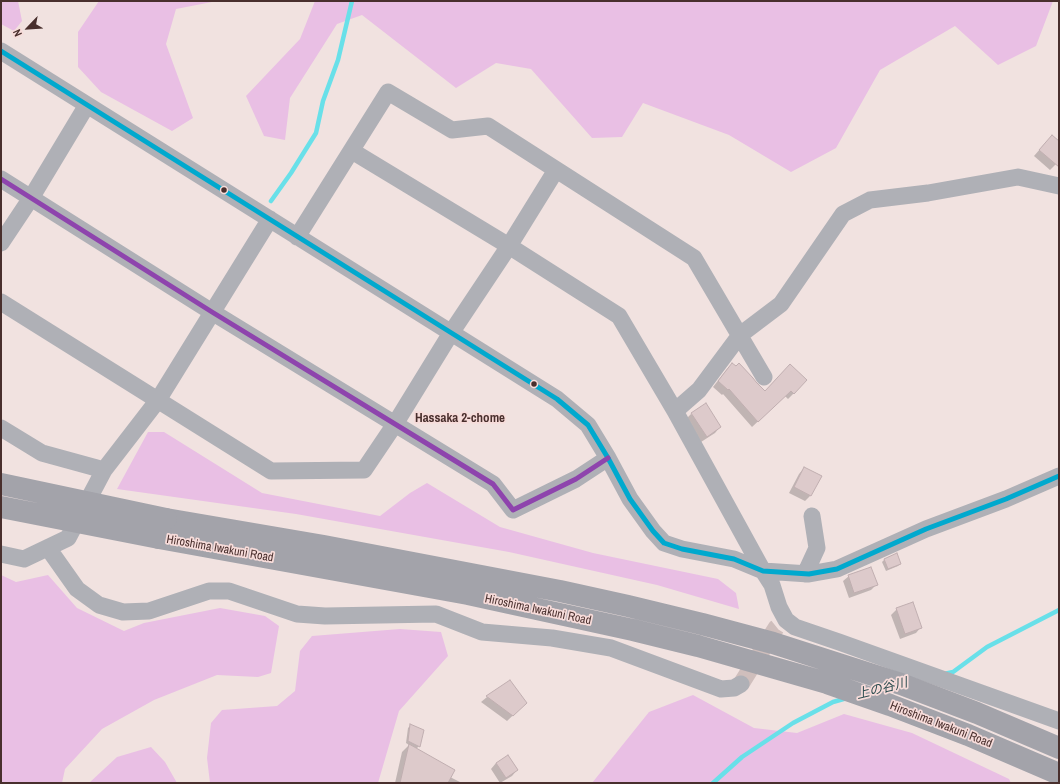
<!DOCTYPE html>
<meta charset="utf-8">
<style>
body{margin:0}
#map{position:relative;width:1060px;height:784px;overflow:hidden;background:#f1e2e0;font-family:"Archivo Narrow",sans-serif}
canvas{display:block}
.frame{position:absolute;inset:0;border:2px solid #492f2d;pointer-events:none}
.north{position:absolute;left:8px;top:8px;width:40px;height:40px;-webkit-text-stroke:3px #f7dcda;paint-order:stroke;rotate:245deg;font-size:11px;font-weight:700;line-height:16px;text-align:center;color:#492f2d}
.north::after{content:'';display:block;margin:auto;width:14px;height:18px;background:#492f2d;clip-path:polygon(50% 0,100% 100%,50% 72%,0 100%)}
</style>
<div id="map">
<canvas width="1060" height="784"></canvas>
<div class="frame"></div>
<div class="north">N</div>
</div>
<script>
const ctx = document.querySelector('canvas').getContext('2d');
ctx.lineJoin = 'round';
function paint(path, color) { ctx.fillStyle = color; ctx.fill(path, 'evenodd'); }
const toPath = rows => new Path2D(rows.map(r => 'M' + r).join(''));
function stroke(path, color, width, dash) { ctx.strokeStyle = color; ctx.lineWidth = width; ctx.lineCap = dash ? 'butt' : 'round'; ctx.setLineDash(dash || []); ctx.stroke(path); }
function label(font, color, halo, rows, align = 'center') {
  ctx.font = font + ' "Archivo Narrow","Noto Sans JP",sans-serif'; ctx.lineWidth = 3.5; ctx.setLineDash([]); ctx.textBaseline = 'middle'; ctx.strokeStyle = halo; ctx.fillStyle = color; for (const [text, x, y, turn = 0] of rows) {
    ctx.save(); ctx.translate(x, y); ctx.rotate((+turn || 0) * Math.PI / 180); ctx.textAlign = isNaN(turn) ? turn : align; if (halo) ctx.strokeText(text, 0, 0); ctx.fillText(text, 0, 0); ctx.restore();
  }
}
const green = toPath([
 [1,1,18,1,22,21,14,31,1,24],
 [99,1,217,1,176,9,166,44,193,118,172,131,101,92,78,67,78,32],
 [315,1,1053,1,1036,46,998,65,955,26,880,70,836,148,791,172,729,135,643,103,622,137,592,138,531,69,496,63,456,88,362,15,337,24,290,98,285,140,264,136,246,96,300,39],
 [148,432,164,432,262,493,380,516,410,493,427,483,500,527,593,553,718,579,736,593,739,609,657,585,509,552,296,514,117,489],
 [1,575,16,582,48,575,77,608,124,631,144,623,220,608,265,616,279,626,271,673,258,677,217,675,154,700,102,729,65,769,62,783,1,783],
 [400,629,441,632,448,656,399,711,378,783,210,783,207,758,211,723,222,710,277,706,295,691,300,651,312,636],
 [693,695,754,728,797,733,844,714,912,733,1009,779,1011,783,592,783,649,712],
 [151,747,165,762,177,783,89,783,117,757]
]);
const shadow = toPath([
 [1047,141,1059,142,1059,161,1050,170,1034,156],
 [732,364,765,392,784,371,794,393,788,399,785,396,752,427,723,394,722,395,713,387,727,369],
 [691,414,720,427,715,433,701,442,686,419],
 [804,468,820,477,810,496,805,501,789,493,799,474],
 [896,554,900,564,898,566,886,571,882,562,884,560],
 [849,576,876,585,871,590,849,598,843,581],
 [897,609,921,627,916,633,900,639,891,615],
 [510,682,526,703,507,721,481,702,487,697],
 [410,726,419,746,416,749,450,777,462,783,395,783,402,752,409,745,406,743,408,728],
 [496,763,517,770,512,776,500,783,491,769]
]);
const stream = toPath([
 [271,201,291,173,316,133,323,101,338,60,352,1],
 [944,674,953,672,987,647,1059,610],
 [713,783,742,757,793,723,833,702,847,698]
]);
const building = toPath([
 [1052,135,1059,141,1059,167,1039,150,1052,135],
 [732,363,736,366,739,363,753,378,756,382,765,391,790,364,807,380,794,394,791,391,758,422,729,389,728,390,718,381,732,363],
 [706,403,721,427,707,437,691,413,706,403],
 [804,467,822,476,811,496,794,487,804,467],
 [897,553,901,564,888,569,884,559,897,553],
 [871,567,878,585,854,593,848,575,871,567],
 [913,602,922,628,905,634,896,608,913,602],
 [510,680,527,703,513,716,486,696,510,680],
 [410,724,424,730,420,747,408,741,410,724],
 [409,744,455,770,448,783,400,783,409,744],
 [508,755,518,770,506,778,496,763,508,755]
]);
const minorTunnel = toPath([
 [741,684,776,628,786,620]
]);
const minor = toPath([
 [1,51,557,399,588,425,608,458,630,499,653,531,664,543,682,549,734,559,763,571,809,574,837,569,926,529,1006,499,1059,476],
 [352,151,509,246,619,316,675,411,763,571,772,585,779,607,786,620,795,627,839,642,1059,721],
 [1,179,212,312,493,484,513,510,576,479,608,458],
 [297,237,388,92,452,130,488,126,694,258,764,377],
 [1,243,31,198,87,105],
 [1,302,271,471,364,470,395,424,451,333,509,246,556,170],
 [675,411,699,390,740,335,781,304,843,214,870,200,928,193,1018,177,1059,186],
 [1,428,42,453,104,470],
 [48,548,77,589,99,605,123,612,149,611,209,591,229,591,297,614,325,616,436,614,482,632,552,638,611,648,721,689,734,688,741,684],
 [1,554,24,559,68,538,104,470,158,400,270,219],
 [805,574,817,548,812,516]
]);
const highway = toPath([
 [166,519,324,546,560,591,628,606,702,624,773,643,901,684,977,713,1059,748],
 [159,538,468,594,633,630,698,646,827,683,890,705,968,735,1059,774]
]);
const highwayBridge = toPath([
 [1,484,166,519],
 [1,507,159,538]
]);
const bus1 = toPath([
 [1,51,557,399,588,425,608,458,630,499,653,531,664,543,682,549,734,559,763,571,809,574,837,569,926,529,1006,499,1059,476]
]);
const bus2 = toPath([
 [1,179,212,312,493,484,513,510,576,479,608,458]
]);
const markers = [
 [224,190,3.5,"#492f2d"],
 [534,384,3.5,"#492f2d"]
];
const streetNames = [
 ["Hiroshima Iwakuni Road",220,549,10],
 ["Hiroshima Iwakuni Road",538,610,12],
 ["Hiroshima Iwakuni Road",941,725,21]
];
const neighbourhoodNames = [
 ["Hassaka 2-chome",460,419]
];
const waterNames = [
 ["上の谷川",882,689,-14]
];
paint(green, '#e9bfe4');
paint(shadow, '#0003');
stroke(stream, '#69e0e9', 4.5);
paint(building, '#ddcacb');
stroke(building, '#c0aeb0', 1);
stroke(minorTunnel, '#cfbebc', 17, [17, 8]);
stroke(minor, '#afb0b6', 17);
stroke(highway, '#a3a3aa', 22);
stroke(highwayBridge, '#a3a3aa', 22);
stroke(bus1, '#00a9ce', 5);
stroke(bus2, '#8e44ad', 5);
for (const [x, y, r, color] of markers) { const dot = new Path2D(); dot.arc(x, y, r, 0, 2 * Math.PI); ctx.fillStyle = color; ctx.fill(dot); stroke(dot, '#f7dcda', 1.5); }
label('12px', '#492f2d', '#f7dcda', streetNames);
label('bold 13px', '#492f2d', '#f7dcda', neighbourhoodNames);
label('italic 13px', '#2b4c4f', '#f7dcda', waterNames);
</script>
